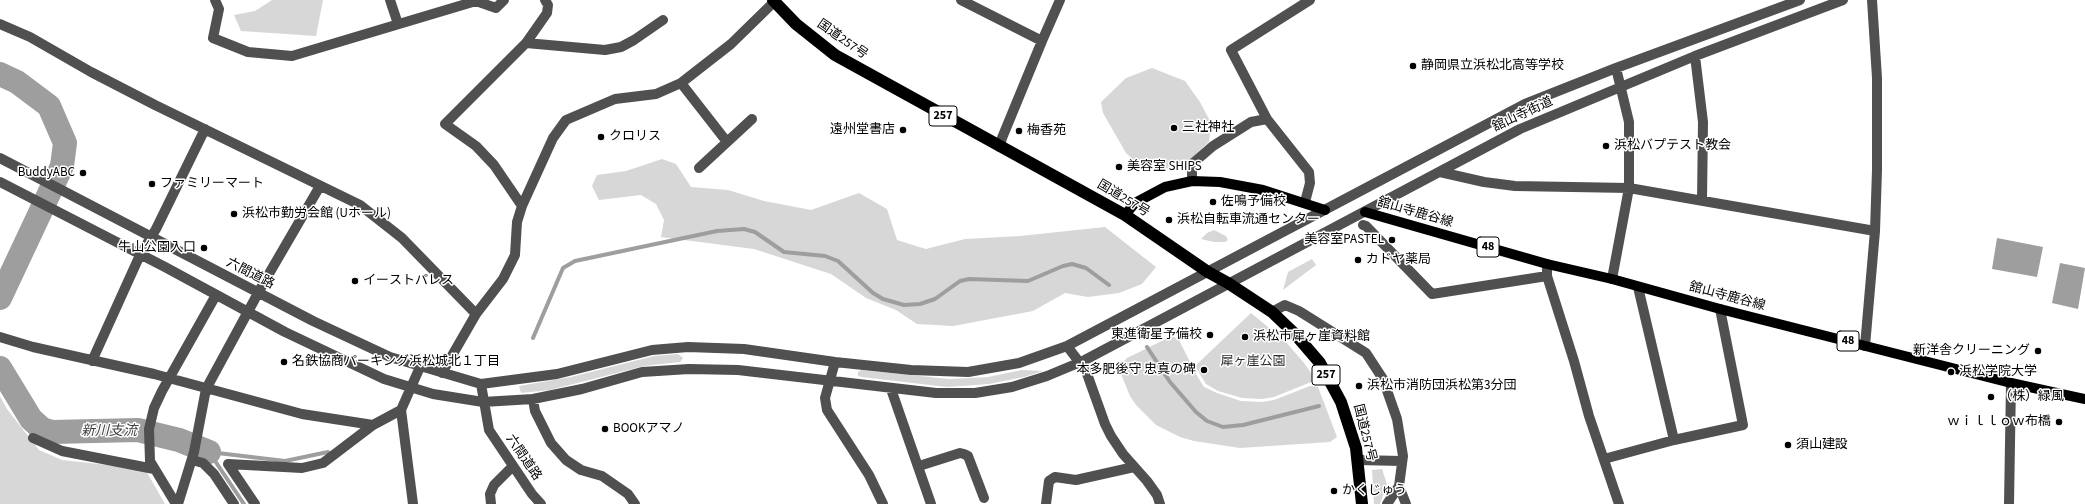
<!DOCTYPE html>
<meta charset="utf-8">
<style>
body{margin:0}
canvas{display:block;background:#fff}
</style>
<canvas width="2085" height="504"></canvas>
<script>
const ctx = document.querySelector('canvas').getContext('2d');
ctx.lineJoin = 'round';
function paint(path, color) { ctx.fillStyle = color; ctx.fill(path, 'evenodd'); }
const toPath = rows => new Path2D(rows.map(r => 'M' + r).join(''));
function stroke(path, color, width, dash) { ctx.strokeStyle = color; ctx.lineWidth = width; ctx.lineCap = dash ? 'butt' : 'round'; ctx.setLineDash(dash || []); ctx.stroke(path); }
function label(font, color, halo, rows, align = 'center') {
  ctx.font = font + ' "Source Sans 3","Noto Sans JP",sans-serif'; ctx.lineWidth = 3; ctx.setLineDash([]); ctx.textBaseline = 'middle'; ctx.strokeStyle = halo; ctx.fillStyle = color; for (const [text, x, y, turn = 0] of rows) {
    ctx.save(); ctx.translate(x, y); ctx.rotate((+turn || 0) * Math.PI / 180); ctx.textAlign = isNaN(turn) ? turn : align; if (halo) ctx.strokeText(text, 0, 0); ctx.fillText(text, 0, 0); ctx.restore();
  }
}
const green = toPath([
 [272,0,323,0,316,36,241,31,234,15,255,11],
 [1152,68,1185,81,1200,102,1211,123,1209,142,1187,162,1171,168,1146,171,1126,153,1103,113,1101,102,1126,78],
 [662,159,676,164,691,187,728,190,764,201,811,210,859,193,887,209,897,240,926,249,965,239,1020,236,1105,227,1156,267,1142,284,1119,293,1088,297,1065,293,1033,311,953,326,917,324,896,310,866,298,831,274,754,249,661,237,664,220,656,204,641,195,599,200,592,186,597,175,626,171],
 [1214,230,1226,236,1228,240,1225,242,1214,242,1201,239,1207,233],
 [1312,259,1316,265,1283,290,1288,272],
 [1251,313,1286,342,1304,363,1316,380,1274,397,1262,399,1242,398,1218,391,1206,384,1195,366],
 [1172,336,1179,340,1196,374,1204,387,1217,393,1241,401,1262,402,1274,400,1310,386,1318,387,1337,437,1330,442,1240,448,1194,441,1180,437,1156,425,1136,405,1130,396,1121,374,1120,365,1127,358],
 [678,354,683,358,680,362,644,366,550,390,521,393,519,386,571,377,654,356],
 [861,370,949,379,988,377,1022,370,1043,371,1024,377,989,384,947,387,862,377,858,376,858,372],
 [0,396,7,409,39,450,62,460,145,469,165,504,0,504],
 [1382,469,1387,484,1380,504,1374,504,1372,470]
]);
const water = toPath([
 [1997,238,2043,247,2037,277,1992,269],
 [2060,263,2085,268,2078,309,2052,303]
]);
const stream = toPath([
 [533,338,563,268,575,261,717,231,744,229,755,232,784,252,825,256,838,261,873,293,883,299,904,305,920,304,935,299,960,281,969,279,1028,281,1063,266,1072,264,1086,268,1109,285],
 [1147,347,1170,382,1196,412,1207,421,1223,427,1243,425,1319,406],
 [209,452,285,461,328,452],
 [209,452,244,504]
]);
const river = toPath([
 [0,74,17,82,49,106,65,143,62,166,0,298],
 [0,368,31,419,42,429,52,432,138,430,179,440,209,452]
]);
const minor = toPath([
 [215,0,219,9,213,38,248,52,292,56,476,1,496,8,504,0],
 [390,0,398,24],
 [961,0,1042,41,1002,138,1000,147],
 [1872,0,1877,78,1877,170,1875,231],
 [0,24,30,37,91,72,155,105,360,205,402,238,476,314],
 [1042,41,1060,0],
 [526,43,605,50,621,47,634,40,663,20],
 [1695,56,1703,122,1702,201],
 [681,83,727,142],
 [0,158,313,321,390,357,481,384,557,374,652,350,688,347,744,349,835,362,911,370,968,372,1019,363,1067,346,1525,104,1616,68,1800,0],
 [699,168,752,119],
 [1440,172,1484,182,1515,186,1629,188,1875,231,1865,346],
 [1192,181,1192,164,1213,146,1251,122,1267,119],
 [0,182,165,267,285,332,384,379,433,394,483,402,533,399,582,389,642,372,689,369,738,370,936,393,975,393,1012,387,1047,376,1083,361,1520,129,1695,56,1843,0],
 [1305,202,1310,183,1309,172,1267,119,1231,50,1310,0],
 [522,206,494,165,476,146,445,124,526,43,547,13,548,5,545,0],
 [1363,225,1366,226,1432,294,1547,276],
 [1547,264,1547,276,1574,361,1589,416,1619,504],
 [1612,279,1629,188,1629,122,1616,68],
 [1638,287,1674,440],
 [1272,312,1285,305,1299,311,1366,353,1383,379,1397,419,1403,456,1399,486,1387,504],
 [0,337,33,347,154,374,302,414,373,425,401,410],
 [1067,346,1086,371,1105,424,1111,436,1123,454,1147,481,1157,495,1160,504],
 [92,361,140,255,156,229,205,129],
 [835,362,825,398,827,410,869,475,883,504],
 [442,373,476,314,503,279,515,255,517,222,522,206,553,138,566,120,615,99,656,94,681,83,731,44,774,2],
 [481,384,489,430,532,494,541,504],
 [891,389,931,504],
 [533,399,535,411,551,443,566,460,581,470,602,476,628,494,635,504],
 [33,438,62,451,154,469],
 [1604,459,1674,440,1743,425,1720,309],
 [192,460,203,463,214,474,234,504],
 [1357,460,1402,461],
 [919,466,960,453,964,454,968,456,984,498],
 [1399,486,1406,504],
 [176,504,150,461,149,429,154,408,162,391,216,295],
 [178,504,194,452,206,389,263,284,320,186],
 [255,504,228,464,302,468,323,463,373,425],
 [413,504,401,410,420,367],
 [491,504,490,494,494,485,513,466],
 [1046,504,1049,481,1055,477,1076,480,1134,467],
 [2009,504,2011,383]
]);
const major = toPath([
 [1365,212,1547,264,1612,279,1720,309,2011,383,2085,399],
 [1125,215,1135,203,1165,187,1192,181,1220,182,1263,190,1325,210]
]);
const highway = toPath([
 [773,0,796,24,835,55,1125,215,1208,272,1228,283,1272,312,1295,334,1320,363,1341,402,1356,448,1362,504]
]);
const markers = [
 [1413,66,4,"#000"],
 [1174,128,4,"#000"],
 [903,130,4,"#000"],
 [1019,131,4,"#000"],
 [601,137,4,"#000"],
 [1606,146,4,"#000"],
 [1119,167,4,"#000"],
 [83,173,4,"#000"],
 [152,184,4,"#000"],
 [1213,202,4,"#000"],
 [234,214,4,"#000"],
 [1169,220,4,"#000"],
 [1392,240,4,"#000"],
 [204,248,4,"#000"],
 [1358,260,4,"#000"],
 [355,281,4,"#000"],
 [1210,335,4,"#000"],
 [1245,337,4,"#000"],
 [2038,351,4,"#000"],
 [284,362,4,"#000"],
 [1204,370,4,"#000"],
 [1951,372,4,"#000"],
 [1359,386,4,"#000"],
 [1991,397,4,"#000"],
 [2059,422,4,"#000"],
 [605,429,4,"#000"],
 [1788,445,4,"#000"],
 [1334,491,4,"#000"]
];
const shields = [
 [943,116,28],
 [1488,247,22],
 [1848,341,22],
 [1326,375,28]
];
const shieldNames = [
 ["257",943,116],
 ["48",1488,247],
 ["48",1848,341],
 ["257",1326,375]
];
const streetNames = [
 ["国道257号",842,40,35],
 ["舘山寺街道",1523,115,-25],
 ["国道257号",1123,199,31],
 ["舘山寺鹿谷線",1415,213,16],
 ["六間道路",250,274,27],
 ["舘山寺鹿谷線",1727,297,15],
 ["国道257号",1364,433,76],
 ["六間道路",523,458,56]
];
const poiNames = [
 ["静岡県立浜松北高等学校",1421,66],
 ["三社神社",1182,128],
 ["遠州堂書店",895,130,"right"],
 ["梅香苑",1027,131],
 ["クロリス",609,137],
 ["浜松バプテスト教会",1614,146],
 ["美容室 SHIPS",1127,167],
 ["BuddyABC",75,173,"right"],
 ["ファミリーマート",160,184],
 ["佐鳴予備校",1221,202],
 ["浜松市勤労会館 (Uホール)",242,214],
 ["浜松自転車流通センター",1177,220],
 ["美容室PASTEL",1384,240,"right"],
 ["牛山公園入口",196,248,"right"],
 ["カドヤ薬局",1366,260],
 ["イーストパレス",363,281],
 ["東進衛星予備校",1202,335,"right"],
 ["浜松市犀ヶ崖資料館",1253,337],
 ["新洋舎クリーニング",2030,351,"right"],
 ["名鉄協商パーキング浜松城北１丁目",292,362],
 ["本多肥後守 忠真の碑",1196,370,"right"],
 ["浜松学院大学",1959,372],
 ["浜松市消防団浜松第3分団",1367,386],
 ["（株）緑風",1999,397],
 ["ｗｉｌｌｏｗ布橋",2051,422,"right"],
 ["BOOKアマノ",613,429],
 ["須山建設",1796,445],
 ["かくじゅう",1342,491]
];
const parkNames = [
 ["犀ヶ崖公園",1253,362]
];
const waterNames = [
 ["新川支流",109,432]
];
paint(green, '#d7d7d7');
paint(water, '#9e9e9e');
stroke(stream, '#9e9e9e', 4);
stroke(river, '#9e9e9e', 24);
stroke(minor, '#505050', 10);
stroke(major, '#000', 10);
stroke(highway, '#000', 12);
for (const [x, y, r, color] of markers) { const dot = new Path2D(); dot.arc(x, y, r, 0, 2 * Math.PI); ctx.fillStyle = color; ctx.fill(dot); stroke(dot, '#fff', 1.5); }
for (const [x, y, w] of shields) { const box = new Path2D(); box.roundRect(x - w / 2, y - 10, w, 20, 3); ctx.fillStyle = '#fff'; ctx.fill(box); stroke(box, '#000', 1); }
label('bold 12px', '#000', null, shieldNames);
label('13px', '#000', '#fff', streetNames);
label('13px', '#000', '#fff', poiNames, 'left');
label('13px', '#2e2e2e', '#fff', parkNames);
label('italic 14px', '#3f3f3f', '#fff', waterNames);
</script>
